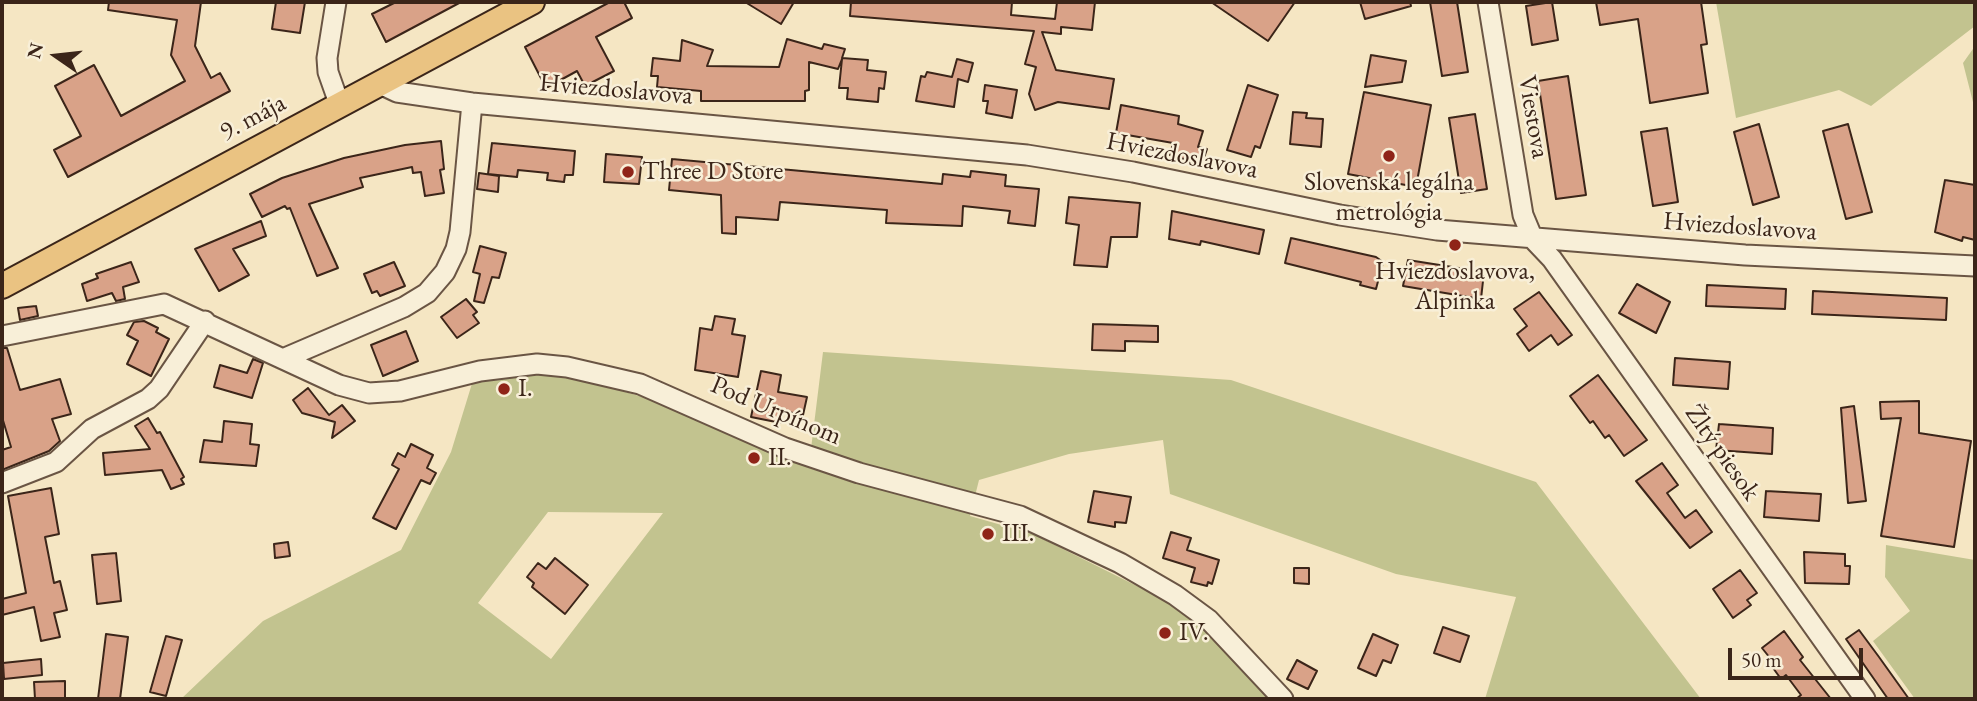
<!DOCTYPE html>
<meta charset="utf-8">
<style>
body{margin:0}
#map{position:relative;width:1977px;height:701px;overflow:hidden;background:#f5e6c3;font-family:"EB Garamond",serif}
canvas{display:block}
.frame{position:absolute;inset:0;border:4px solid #3b2519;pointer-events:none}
.north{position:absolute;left:21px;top:21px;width:70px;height:70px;-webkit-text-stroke:5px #f8efd8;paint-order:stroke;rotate:284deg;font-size:19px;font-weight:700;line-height:28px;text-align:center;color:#3b2519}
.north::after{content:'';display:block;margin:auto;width:24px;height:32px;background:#3b2519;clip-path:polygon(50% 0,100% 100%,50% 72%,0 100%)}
.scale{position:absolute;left:1728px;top:648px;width:135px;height:32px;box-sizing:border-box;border:4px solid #3b2519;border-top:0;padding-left:9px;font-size:21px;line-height:24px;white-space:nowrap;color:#3b2519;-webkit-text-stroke:5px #f8efd8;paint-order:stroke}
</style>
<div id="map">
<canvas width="1977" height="701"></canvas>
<div class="frame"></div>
<div class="north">N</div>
<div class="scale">50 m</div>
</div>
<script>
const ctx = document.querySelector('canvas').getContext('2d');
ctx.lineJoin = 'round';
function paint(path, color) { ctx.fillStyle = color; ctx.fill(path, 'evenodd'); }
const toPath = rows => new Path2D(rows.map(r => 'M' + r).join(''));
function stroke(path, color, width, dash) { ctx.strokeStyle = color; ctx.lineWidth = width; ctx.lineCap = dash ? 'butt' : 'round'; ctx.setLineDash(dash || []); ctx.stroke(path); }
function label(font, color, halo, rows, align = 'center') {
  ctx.font = font + ' "EB Garamond",serif'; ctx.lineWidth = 5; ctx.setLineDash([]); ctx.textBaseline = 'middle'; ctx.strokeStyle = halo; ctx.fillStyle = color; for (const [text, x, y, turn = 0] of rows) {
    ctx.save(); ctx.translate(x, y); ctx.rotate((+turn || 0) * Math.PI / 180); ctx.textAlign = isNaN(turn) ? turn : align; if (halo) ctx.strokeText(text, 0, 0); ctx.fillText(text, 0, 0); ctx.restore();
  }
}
const green = toPath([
 [1716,2,1975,2,1975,26,1871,106,1839,90,1736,118],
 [1975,46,1975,110,1963,63],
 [823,352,1231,380,1536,482,1701,699,1485,699,1516,597,1396,574,1170,494,1163,440,1069,454,979,480,970,516,1033,534,1163,599,1204,627,1271,699,181,699,263,621,401,550,451,452,474,377,519,372,577,378,653,400,809,465],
 [548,512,663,513,551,659,478,603],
 [1886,545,1975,560,1975,699,1915,699,1873,641,1910,611,1885,577]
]);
const building = toPath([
 [109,2,201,2,195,46,211,78,220,73,230,91,68,177,54,150,81,136,55,86,94,65,121,116,185,81,171,55,177,20,108,10,109,2],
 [276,2,305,2,300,33,272,29,276,2],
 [396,2,461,2,386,42,372,14,396,2],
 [610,2,624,2,632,18,596,37,614,71,585,86,577,71,546,88,525,47,610,2],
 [745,2,794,2,781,24,745,2],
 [851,2,1012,2,1011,15,1055,19,1057,2,1095,2,1092,30,1061,27,1061,34,1042,32,1056,70,1114,79,1109,109,1058,102,1035,110,1029,94,1036,67,1025,64,1034,31,850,16,851,2],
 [1211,2,1295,2,1268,41,1211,2],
 [1360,2,1410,2,1411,6,1365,19,1360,2],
 [1430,2,1457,2,1468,72,1442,76,1430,2],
 [1552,2,1558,40,1532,45,1526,6,1552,2],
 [1596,2,1701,2,1707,44,1701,45,1708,93,1650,103,1638,19,1600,25,1596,2],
 [787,39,822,49,824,44,845,49,842,58,868,60,867,70,886,72,884,89,879,88,878,102,847,99,848,88,839,88,842,59,838,69,809,62,809,90,805,91,805,101,701,101,701,91,657,87,658,76,651,76,653,58,680,61,682,40,713,50,707,66,779,67,787,39],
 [1371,55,1406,61,1402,82,1365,87,1371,55],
 [957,59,973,63,968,82,958,79,954,107,916,101,921,76,925,77,927,72,952,77,957,59],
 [1568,76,1586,195,1556,199,1538,81,1568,76],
 [985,85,1017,90,1012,118,986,113,988,101,983,101,985,85],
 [1248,85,1278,95,1260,148,1255,146,1251,157,1227,150,1248,85],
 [1364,92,1431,105,1416,187,1348,174,1364,92],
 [1121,105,1179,116,1178,124,1203,131,1198,147,1207,149,1202,164,1170,155,1173,143,1116,133,1121,105],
 [1293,112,1307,113,1306,118,1323,119,1321,147,1290,144,1293,112],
 [1475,114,1487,189,1461,193,1449,118,1475,114],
 [1759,124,1779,197,1753,205,1734,132,1759,124],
 [1848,124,1872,212,1846,219,1823,131,1848,124],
 [1667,128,1678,202,1653,206,1641,132,1667,128],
 [441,141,444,169,440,170,444,193,425,196,421,172,413,173,412,167,360,178,363,187,309,204,338,268,317,276,290,208,287,209,285,206,262,217,250,194,282,178,344,158,405,145,441,141],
 [492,143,575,151,573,175,565,175,564,182,547,180,548,173,518,170,517,177,488,174,492,143],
 [606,154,642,157,639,184,604,182,606,154],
 [672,159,942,184,943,174,970,177,971,171,1006,175,1005,186,1039,189,1035,226,1008,223,1010,211,963,206,962,226,886,223,887,210,780,202,778,220,736,217,736,234,722,233,721,195,669,190,672,159],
 [479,173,499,176,498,192,477,189,479,173],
 [1945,180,1975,185,1975,240,1963,237,1962,241,1935,232,1945,180],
 [1069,197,1140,203,1137,237,1111,237,1107,267,1074,265,1079,225,1066,223,1069,197],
 [1172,211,1264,230,1259,254,1201,241,1200,245,1169,239,1172,211],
 [261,221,266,236,233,249,249,275,219,291,195,249,261,221],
 [1291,238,1376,257,1383,262,1376,289,1360,285,1361,282,1285,263,1291,238],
 [480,246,506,253,499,278,492,277,484,303,474,301,480,274,473,272,480,246],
 [1408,260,1484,272,1481,299,1403,286,1408,260],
 [131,262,139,282,123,287,125,299,116,301,112,293,87,301,82,284,98,278,96,274,131,262],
 [394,262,405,286,380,296,377,291,372,293,364,274,394,262],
 [1637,284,1670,302,1656,333,1619,313,1637,284],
 [1707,285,1786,289,1785,309,1706,306,1707,285],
 [1813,291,1947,298,1946,320,1812,314,1813,291],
 [1539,292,1572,335,1558,345,1551,335,1529,351,1517,334,1527,326,1514,309,1539,292],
 [466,299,477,312,473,315,479,323,457,338,441,317,466,299],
 [36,306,38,316,20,320,18,308,36,306],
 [715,316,735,319,732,334,745,336,738,377,695,370,700,328,712,330,715,316],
 [144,321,158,328,156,332,169,339,151,376,127,364,138,341,127,335,134,322,144,321],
 [1093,324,1158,326,1158,342,1125,341,1125,351,1092,350,1093,324],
 [406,331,418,361,383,376,371,345,406,331],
 [2,348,7,348,20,390,60,379,71,414,52,419,60,441,49,451,2,470,2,450,11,447,2,417,2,348],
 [1675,358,1730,362,1728,389,1673,385,1675,358],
 [253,359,263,363,252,398,214,387,220,365,247,373,253,359],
 [761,371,781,375,778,392,807,397,803,415,783,411,781,423,751,417,761,371],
 [1598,375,1647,440,1624,456,1609,435,1605,438,1593,421,1590,423,1570,396,1598,375],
 [308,388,329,415,342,405,355,421,332,438,335,422,302,413,293,400,308,388],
 [1919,401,1919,433,1971,441,1954,547,1881,536,1901,418,1881,419,1880,402,1919,401],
 [1854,406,1866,501,1848,503,1841,408,1854,406],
 [148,418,157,433,160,432,184,477,181,479,184,484,171,489,162,470,105,475,103,453,150,449,135,426,148,418],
 [224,421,252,424,250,444,259,445,256,466,200,462,204,440,222,442,224,421],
 [1719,424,1773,428,1772,454,1716,450,1719,424],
 [411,444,433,455,427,468,436,473,430,484,421,480,396,529,373,518,399,469,392,465,398,453,405,457,411,444],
 [1662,463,1678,485,1667,493,1685,518,1696,510,1712,532,1690,548,1636,481,1662,463],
 [51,488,59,534,45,537,54,583,60,581,67,610,54,613,60,637,41,641,34,607,2,615,2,599,26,593,8,496,51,488],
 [1094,491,1131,497,1126,523,1115,522,1115,527,1088,522,1094,491],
 [1766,491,1821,494,1819,521,1764,517,1766,491],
 [1171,532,1191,538,1187,550,1219,560,1212,584,1208,582,1207,586,1191,582,1195,568,1163,558,1171,532],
 [288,542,290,556,275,558,274,544,288,542],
 [1804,552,1845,554,1845,566,1850,566,1849,584,1805,583,1804,552],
 [116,553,121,601,97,604,92,555,116,553],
 [555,558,588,585,565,614,532,587,534,583,527,577,538,563,546,569,555,558],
 [1294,568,1309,568,1309,584,1294,583,1294,568],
 [1740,570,1757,593,1747,600,1751,605,1733,618,1713,589,1740,570],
 [1443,627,1469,636,1460,662,1434,653,1443,627],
 [1859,630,1879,657,1909,699,1888,699,1846,639,1859,630],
 [1784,631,1803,657,1800,660,1831,699,1796,699,1801,695,1786,675,1781,679,1768,661,1770,658,1762,648,1784,631],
 [106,634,128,637,120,699,98,699,106,634],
 [1373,634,1398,645,1391,663,1383,660,1376,676,1358,668,1373,634],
 [166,636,182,640,166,696,150,692,166,636],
 [41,659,42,675,4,679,3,663,41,659],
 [1297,660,1317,671,1308,689,1287,679,1297,660],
 [65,681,65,699,35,699,34,682,65,681]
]);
const minor = toPath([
 [336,2,327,58,328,72,340,106],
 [1488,2,1523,215,1533,239,1552,259,1865,699],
 [380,84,397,92,472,103,1027,155,1133,172,1340,215,1437,230,1745,255,1975,266],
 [2,336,164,304,339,385,369,393,400,391,480,371,537,364,567,367,640,384,785,448,859,473,1020,516,1120,563,1175,595,1209,620,1283,699],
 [285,358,404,307,427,293,445,272,456,249,460,232,472,103],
 [2,483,56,462,92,429,148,399,159,389,205,321]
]);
const major = toPath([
 [2,286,532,2]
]);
const markers = [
 [1389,156,7,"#8f2418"],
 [628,172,7,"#8f2418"],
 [1455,245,7,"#8f2418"],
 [504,389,7,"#8f2418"],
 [754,458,7,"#8f2418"],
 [988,534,7,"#8f2418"],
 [1165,633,7,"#8f2418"]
];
const streetNames = [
 ["Hviezdoslavova",616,90,5],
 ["Viestova",1533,117,80],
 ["9. mája",253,118,-28],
 ["Hviezdoslavova",1182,156,11],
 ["Hviezdoslavova",1740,227,4],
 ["Pod Urpínom",776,411,23],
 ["Žltý piesok",1722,453,55]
];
const poiNames = [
 ["Three D Store",642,172],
 ["Slovenská legálna",1389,183,"center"],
 ["metrológia",1389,213,"center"],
 ["Hviezdoslavova,",1455,272,"center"],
 ["Alpinka",1455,302,"center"],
 ["I.",518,389],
 ["II.",768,458],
 ["III.",1002,534],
 ["IV.",1179,633]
];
paint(green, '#c2c38f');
paint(building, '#d9a288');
stroke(building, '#3b2519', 2);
stroke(minor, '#6a5544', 23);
stroke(major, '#3b2519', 28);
stroke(minor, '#f8efd8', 19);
stroke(major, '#eac382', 24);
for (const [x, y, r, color] of markers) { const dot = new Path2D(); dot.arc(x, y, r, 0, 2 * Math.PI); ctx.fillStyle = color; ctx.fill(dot); stroke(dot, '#f8efd8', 2.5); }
label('26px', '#3b2519', '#f8efd8', streetNames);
label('26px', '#3b2519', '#f8efd8', poiNames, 'left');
</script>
